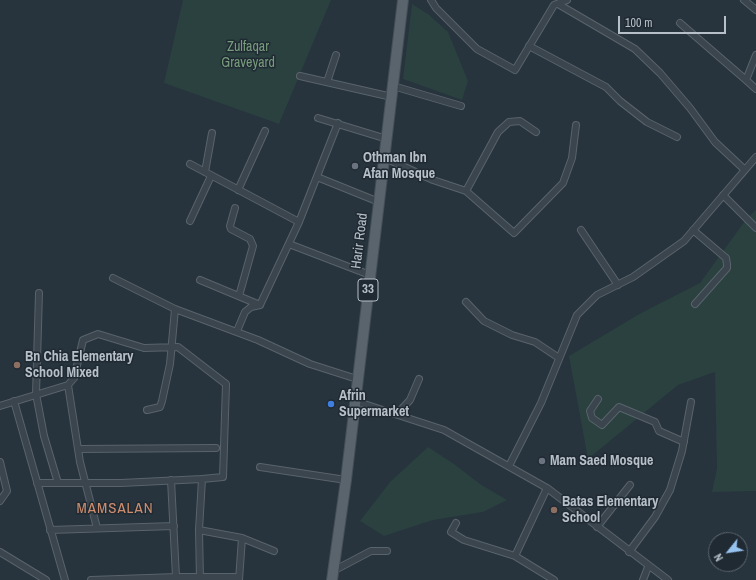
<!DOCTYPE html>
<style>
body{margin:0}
#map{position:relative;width:756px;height:580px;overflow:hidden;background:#27333d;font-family:"Archivo Narrow",sans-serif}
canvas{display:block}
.north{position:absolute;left:708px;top:532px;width:40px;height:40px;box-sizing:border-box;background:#202a33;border:1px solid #5c666f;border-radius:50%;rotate:240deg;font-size:11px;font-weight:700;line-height:16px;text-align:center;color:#b7c0c8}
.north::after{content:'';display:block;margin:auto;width:14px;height:18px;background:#96c2ef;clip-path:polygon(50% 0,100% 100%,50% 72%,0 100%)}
.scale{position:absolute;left:618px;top:16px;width:108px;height:18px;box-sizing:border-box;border:2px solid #b7c0c8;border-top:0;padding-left:5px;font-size:12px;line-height:14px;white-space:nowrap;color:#b7c0c8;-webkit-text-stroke:3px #202a33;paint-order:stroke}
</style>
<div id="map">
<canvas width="756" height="580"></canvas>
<div class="north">N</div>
<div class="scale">100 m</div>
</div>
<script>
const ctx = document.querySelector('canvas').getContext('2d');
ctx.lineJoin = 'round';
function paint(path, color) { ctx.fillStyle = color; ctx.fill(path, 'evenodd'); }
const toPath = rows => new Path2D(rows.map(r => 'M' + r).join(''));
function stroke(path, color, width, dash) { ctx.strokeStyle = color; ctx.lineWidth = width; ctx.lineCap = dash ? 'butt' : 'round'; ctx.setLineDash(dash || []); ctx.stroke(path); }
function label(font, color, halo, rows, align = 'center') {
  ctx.font = font + ' "Archivo Narrow",sans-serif'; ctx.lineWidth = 3; ctx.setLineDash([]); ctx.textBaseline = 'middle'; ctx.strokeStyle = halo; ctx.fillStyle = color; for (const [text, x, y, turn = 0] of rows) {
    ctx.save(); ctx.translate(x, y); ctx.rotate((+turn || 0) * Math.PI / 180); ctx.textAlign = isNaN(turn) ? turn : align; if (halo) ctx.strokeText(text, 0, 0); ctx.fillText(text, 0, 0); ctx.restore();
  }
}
const green = toPath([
 [183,0,331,0,279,124,164,83],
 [412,4,428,14,448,32,468,81,462,100,403,79],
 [756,210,756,491,712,492,717,468,715,372,678,385,588,459,569,356,641,313,700,283,747,218],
 [428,447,454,464,480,484,507,500,483,512,433,520,384,536,360,521,390,482]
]);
const street = toPath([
 [431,0,436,8,477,49,515,70,554,5,567,0],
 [744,0,756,10],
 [558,4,635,49,660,73,690,108,715,142,745,170],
 [680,23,746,80],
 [529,46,606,87,620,101,647,122,677,137],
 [756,55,746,80,756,89],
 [300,76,392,97],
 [327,82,336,55],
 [393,86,461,106],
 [318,118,387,139],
 [384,160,387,159,433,180,466,191,498,132,509,122,520,121,536,132],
 [190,164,299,222],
 [205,172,212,133],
 [317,177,379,202],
 [238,190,265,131],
 [466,191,514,233,563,183,572,158,576,125],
 [723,195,756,228],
 [235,208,230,226,231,229,250,239,253,246,239,296],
 [190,221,211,176],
 [581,230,618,285],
 [693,230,726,258,727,264,727,268,695,304],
 [289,244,370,275],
 [113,278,175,309,258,340,310,364,357,379],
 [200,280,260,305],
 [39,293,36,394,44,436,58,483],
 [466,302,484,321,512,335,535,342,559,358],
 [260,305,299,222,338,123],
 [237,331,245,312,251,307,260,305],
 [68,385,80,462,97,528],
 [598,399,590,411,592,418,602,425,619,407,655,422,659,431,684,442],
 [14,401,65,580],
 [355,401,444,430,547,488,668,580],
 [0,406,68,385,74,378,83,340,98,334,144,348,178,347,226,384,223,477,202,479,199,530,200,580],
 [147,410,160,407,162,401,170,364,175,309],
 [397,414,410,400,419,379],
 [78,449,216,448],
 [0,462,7,491,0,501],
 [509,466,541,403,577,315,597,295,633,277,684,241,756,157],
 [260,467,346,480],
 [171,480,176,577,238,577],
 [37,483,121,483,202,479],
 [547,488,515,556,554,580],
 [456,523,451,532,464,540,515,556],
 [597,527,630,485],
 [50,530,174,526],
 [199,530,242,538,274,551],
 [0,552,46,580],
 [629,552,655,517,670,490,682,451,691,402],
 [333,571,371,551,387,551],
 [91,580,176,577],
 [239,580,242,538],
 [643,580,648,567]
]);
const primary = toPath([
 [332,580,346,480,403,0]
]);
const markers = [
 [355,166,4,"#6b7280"],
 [17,365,4,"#8d6e63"],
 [331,404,4,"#3f7fe0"],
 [542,461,4,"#6b7280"],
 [554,510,4,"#8d6e63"]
];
const shields = [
 [368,290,20]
];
const shieldNames = [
 ["33",368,290]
];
const parkNames = [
 ["Zulfaqar",248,47],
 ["Graveyard",248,63]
];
const poiNames = [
 ["Othman Ibn",363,158],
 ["Afan Mosque",363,174],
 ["Bn Chia Elementary",25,357],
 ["School Mixed",25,373],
 ["Afrin",339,396],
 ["Supermarket",339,412],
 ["Mam Saed Mosque",550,461],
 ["Batas Elementary",562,502],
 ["School",562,518]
];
const streetNames = [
 ["Harir Road",360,241,-83]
];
const neighbourhoodNames = [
 ["MAMSALAN",115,509]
];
paint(green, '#2a4140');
stroke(street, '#59636b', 8);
stroke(primary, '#444e57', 12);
stroke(street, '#3b454e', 6);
stroke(primary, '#59646d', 10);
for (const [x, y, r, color] of markers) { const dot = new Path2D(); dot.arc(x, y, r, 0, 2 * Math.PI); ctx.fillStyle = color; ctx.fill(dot); stroke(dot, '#202a33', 1.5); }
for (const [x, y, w] of shields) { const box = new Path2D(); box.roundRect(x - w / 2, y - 11, w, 22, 3); ctx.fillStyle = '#202a33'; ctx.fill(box); stroke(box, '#b7c0c8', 1); }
label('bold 13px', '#b7c0c8', null, shieldNames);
label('14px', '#779c7c', '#202a33', parkNames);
label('bold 14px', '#b7c0c8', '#202a33', poiNames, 'left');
label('14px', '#b7c0c8', '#202a33', streetNames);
ctx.letterSpacing = '1px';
label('15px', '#cc8d6f', '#202a33', neighbourhoodNames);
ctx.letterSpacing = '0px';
</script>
